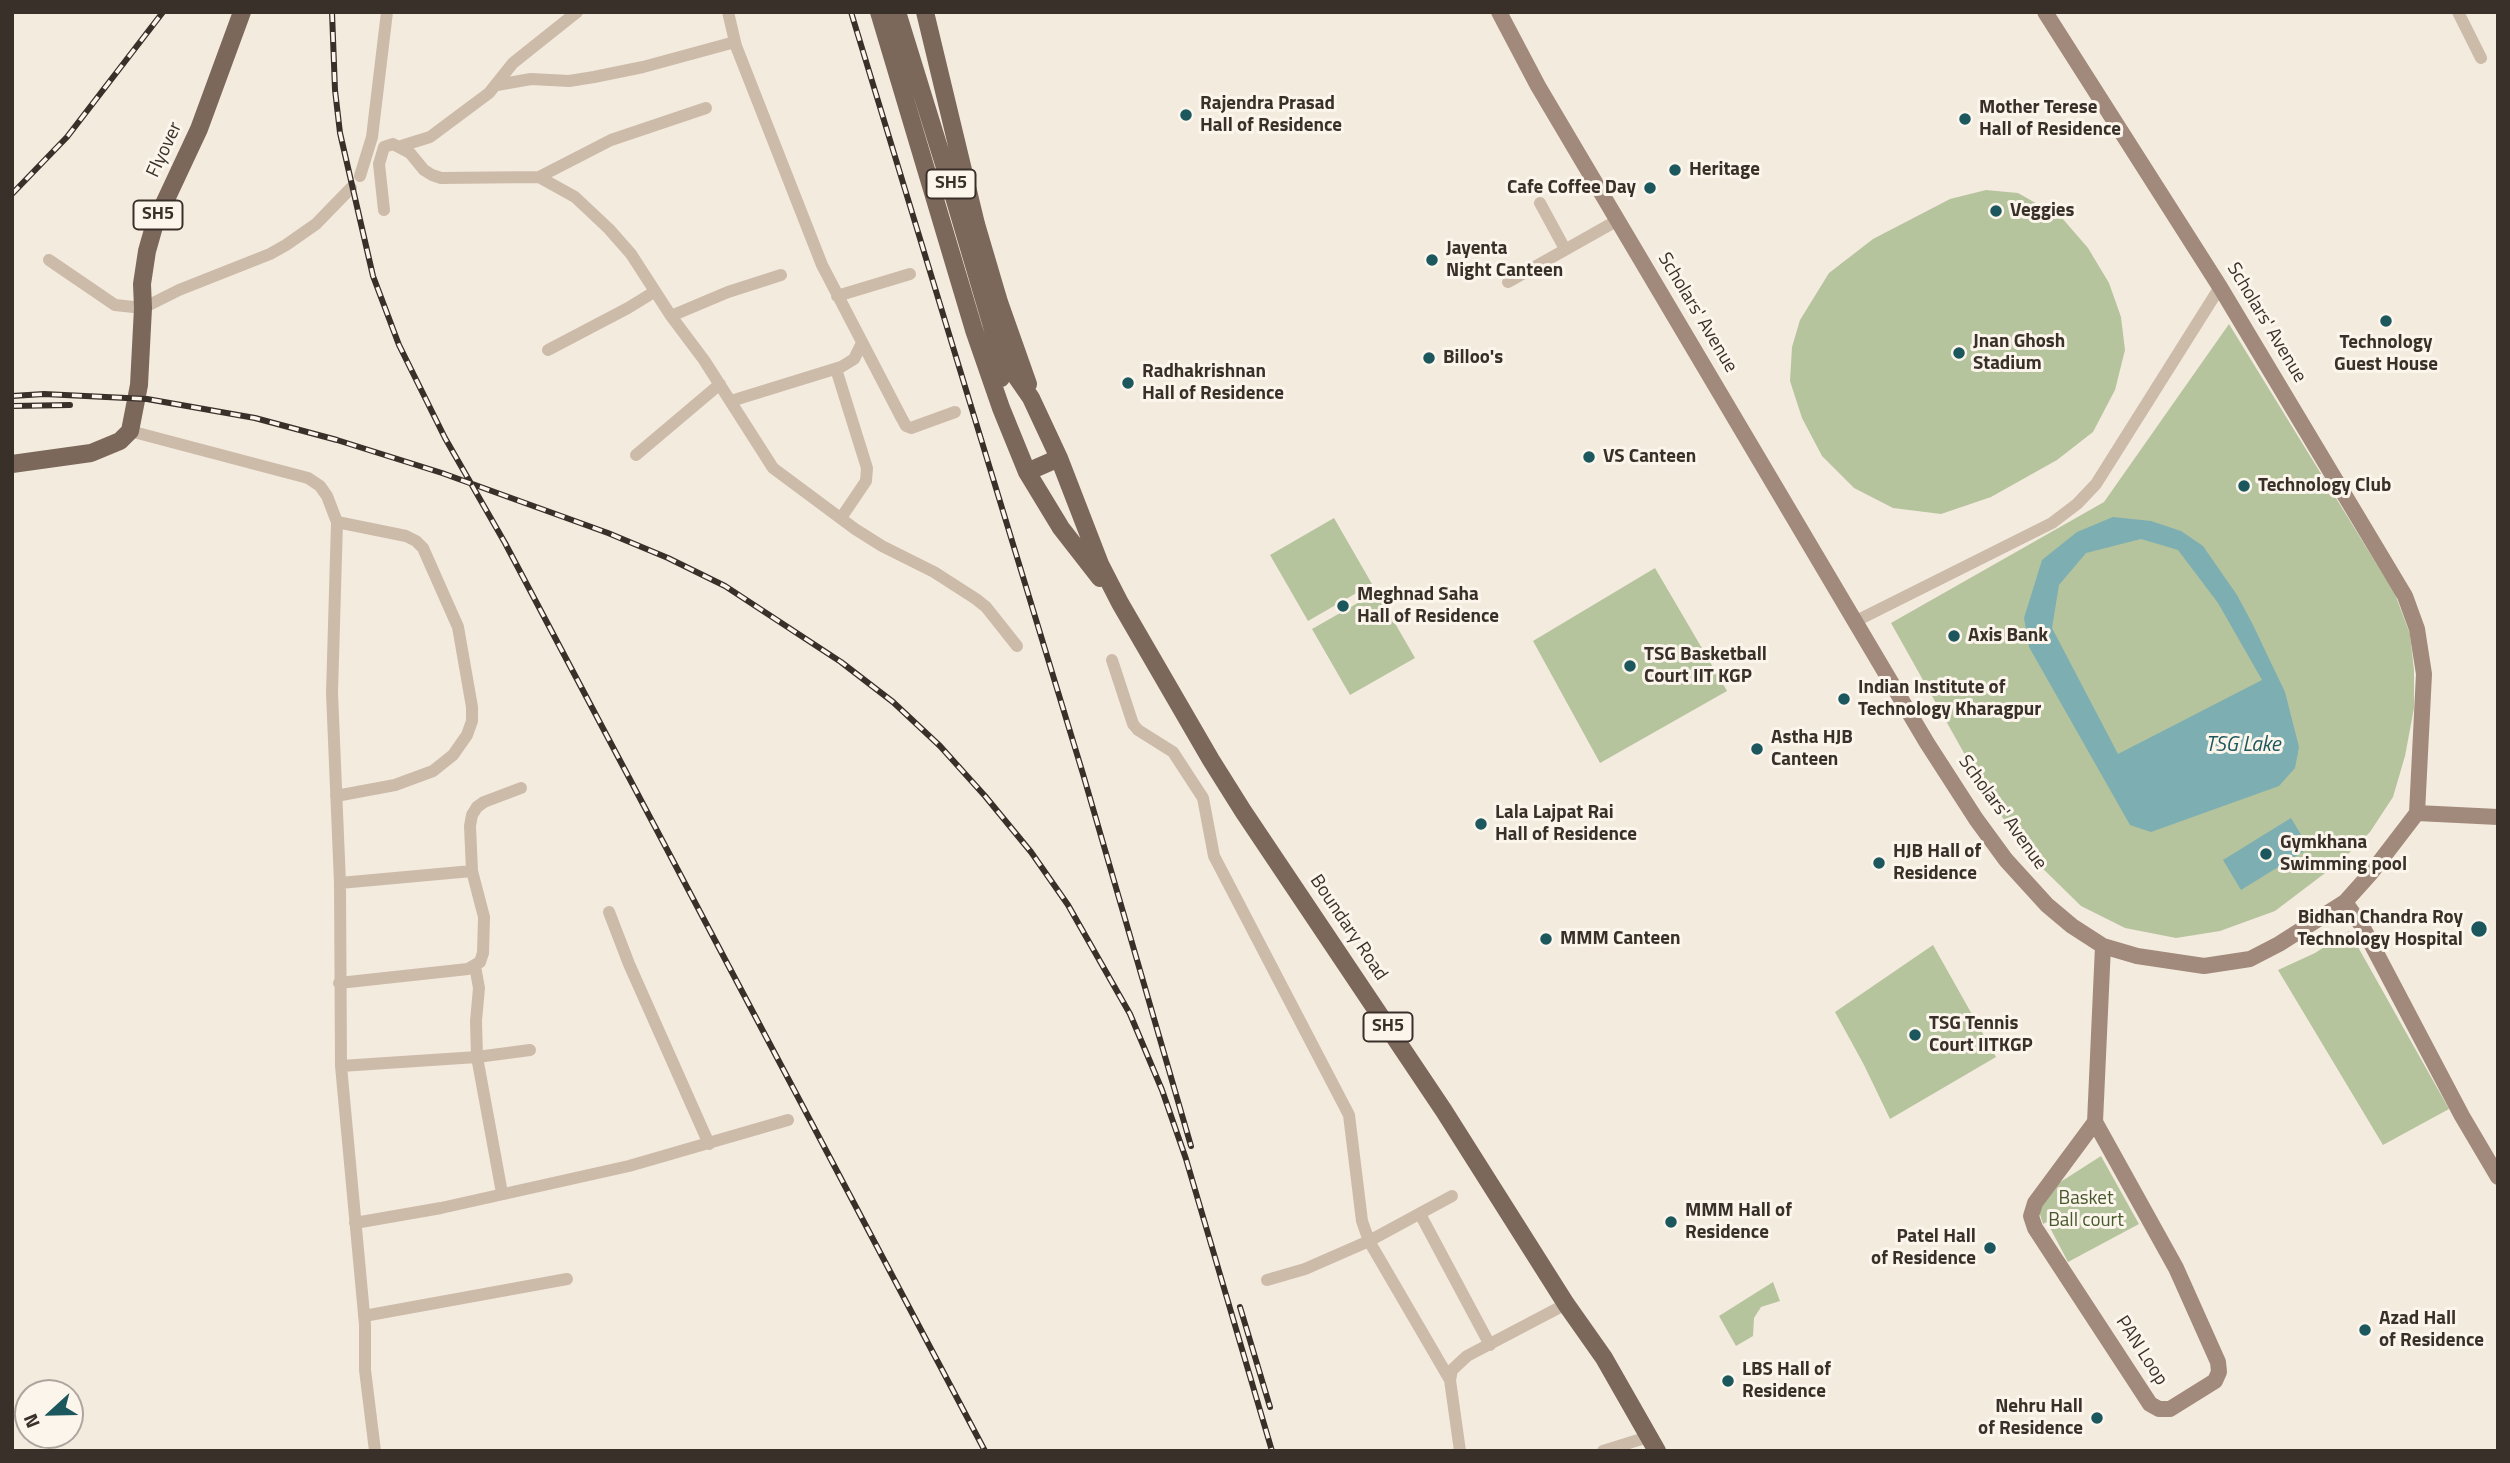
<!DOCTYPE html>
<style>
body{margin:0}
#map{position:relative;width:2510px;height:1463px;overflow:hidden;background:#f4ebdf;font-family:"Titillium Web",sans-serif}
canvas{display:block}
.frame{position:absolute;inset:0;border:14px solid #3a302a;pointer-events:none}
.north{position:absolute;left:14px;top:1379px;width:70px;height:70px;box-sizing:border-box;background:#fbf5ec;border:2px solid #aea69e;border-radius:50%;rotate:248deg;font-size:19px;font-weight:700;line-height:28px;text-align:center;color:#3a302a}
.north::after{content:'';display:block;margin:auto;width:24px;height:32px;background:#1d575e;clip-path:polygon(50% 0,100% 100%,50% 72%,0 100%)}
</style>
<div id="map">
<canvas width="2510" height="1463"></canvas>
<div class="frame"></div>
<div class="north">N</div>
</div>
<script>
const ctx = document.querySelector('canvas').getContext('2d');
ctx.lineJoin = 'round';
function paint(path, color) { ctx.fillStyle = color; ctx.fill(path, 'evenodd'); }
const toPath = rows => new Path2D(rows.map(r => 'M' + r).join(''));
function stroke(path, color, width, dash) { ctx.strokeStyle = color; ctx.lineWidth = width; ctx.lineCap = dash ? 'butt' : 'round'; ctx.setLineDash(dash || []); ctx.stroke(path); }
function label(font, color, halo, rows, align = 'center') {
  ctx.font = font + ' "Titillium Web",sans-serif'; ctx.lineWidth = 6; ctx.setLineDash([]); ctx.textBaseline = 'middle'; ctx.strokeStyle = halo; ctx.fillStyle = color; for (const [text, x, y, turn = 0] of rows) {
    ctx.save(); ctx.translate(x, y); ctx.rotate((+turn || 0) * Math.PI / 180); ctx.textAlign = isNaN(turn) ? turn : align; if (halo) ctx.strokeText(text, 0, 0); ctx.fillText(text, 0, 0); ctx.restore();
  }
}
const green = toPath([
 [1986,190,2018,193,2062,218,2088,248,2109,283,2121,317,2125,350,2115,390,2093,432,2057,460,1991,497,1941,514,1893,508,1854,488,1822,456,1802,418,1790,381,1792,347,1800,320,1829,273,1873,239,1950,199],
 [2229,324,2395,594,2410,634,2414,670,2414,708,2405,756,2393,797,2370,832,2341,861,2275,911,2220,931,2176,938,2125,928,2081,906,2031,857,1992,803,1891,623,2104,502],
 [1334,518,1372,584,1308,621,1270,555],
 [1655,568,1727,691,1600,763,1533,641],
 [1377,592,1415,658,1350,695,1312,629],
 [2349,931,2449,1109,2383,1145,2278,970,2315,953],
 [1933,945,1996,1057,1890,1119,1864,1065,1835,1012],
 [2101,1156,2139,1224,2068,1262,2047,1222,2043,1224,2038,1208,2051,1188],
 [1773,1282,1780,1301,1761,1307,1754,1318,1753,1336,1736,1346,1719,1316]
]);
const water = toPath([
 [2113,517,2151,521,2181,531,2203,546,2237,595,2252,623,2285,692,2299,747,2295,768,2279,786,2151,832,2130,825,2029,647,2024,618,2042,560,2077,532],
 [2141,539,2178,550,2218,603,2262,680,2118,754,2052,628,2059,585,2086,553],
 [2291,818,2309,848,2241,890,2223,860]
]);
const street = toPath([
 [728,12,736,46,822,265,900,415,906,426,911,428,955,412],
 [2458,12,2481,58],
 [497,85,531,79,569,81,594,77,643,67,735,42],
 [401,146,430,137,489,93,513,63,577,12],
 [360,176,372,137,387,12],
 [539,177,611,140,706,108],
 [1540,203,1565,249],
 [384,210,379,164,384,147,393,144,410,153,424,170,432,175,441,178,539,177,575,197,609,229,631,254,671,316,704,360,773,468,855,529,882,546,934,572,976,599,986,607,1017,646],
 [49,260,115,305,143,308,179,290,270,254,286,245,316,224,351,188],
 [1508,282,1618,220],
 [837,296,910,274],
 [671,316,728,292,781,275],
 [548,350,628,308,654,292],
 [836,369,867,468,866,481,841,518],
 [731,401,841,367,854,359,862,343],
 [130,431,308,478,320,486,327,496,337,522,332,693,340,883,341,1066,365,1325,365,1370,375,1451],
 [636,455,720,384],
 [1856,621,2052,523,2077,504,2096,484,2220,287],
 [1112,660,1133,724,1138,730,1173,752,1203,798,1214,856,1349,1115,1362,1221,1369,1241,1450,1380],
 [336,796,395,785,433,771,453,755,467,735,472,721,472,707,458,627,423,548,416,541,406,536,337,522],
 [340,883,472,871],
 [609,912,629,964,709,1144],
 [475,966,479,988,476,1021,477,1057,502,1193],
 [339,983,468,969,480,962,483,953,484,917,472,871,470,826,472,815,477,807,484,802,521,788],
 [341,1066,477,1057,530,1050],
 [1420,1214,1490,1345],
 [355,1223,441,1208,629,1166,788,1120],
 [1267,1280,1305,1269,1369,1241,1452,1196],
 [364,1316,567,1279],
 [1460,1451,1450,1380,1452,1370,1467,1356,1566,1304],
 [1603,1451,1648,1437]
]);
const secondary = toPath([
 [1499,12,1538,86,1927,743,1976,819,2006,860,2047,905,2072,926,2103,946,2137,956,2204,966,2250,959,2279,944,2345,902,2371,873,2417,813,2424,674,2417,629,2405,596,2220,287,2045,12],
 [2417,813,2498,817],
 [2345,902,2362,926,2462,1116,2498,1177],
 [2095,1122,2176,1268,2218,1362,2219,1372,2215,1381,2170,1409,2159,1409,2150,1404,2035,1228,2031,1216,2035,1203,2095,1122,2103,946]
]);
const primary = toPath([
 [879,12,974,330,1001,408,1027,472,1061,528,1100,578],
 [897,12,952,190,1001,357,1003,367,1001,378],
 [925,12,976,224,999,302,1028,384],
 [1003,367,1013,372,1031,398,1059,458,1100,564,1120,603,1211,760,1243,811,1444,1111,1566,1304,1604,1358,1657,1451],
 [12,464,91,453,120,441,130,431,139,385,143,308,142,284,147,251,155,223,199,129,242,12],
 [1027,472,1059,458]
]);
const rail = toPath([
 [332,12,335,90,340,133,373,276,399,345,445,438,505,543,985,1451],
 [851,12,1083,774,1191,1146],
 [12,194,67,137,163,12],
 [12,396,44,394,147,399,255,418,337,440,442,473,608,533,668,558,725,586,841,662,893,702,940,746,985,796,1031,852,1068,905,1130,1014,1162,1090,1186,1159,1272,1451],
 [12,406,70,405],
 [1240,1307,1270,1407]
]);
const markers = [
 [1186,115,7,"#1d575e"],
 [1965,119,7,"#1d575e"],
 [1675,170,7,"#1d575e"],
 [1650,188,7,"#1d575e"],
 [1996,211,7,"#1d575e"],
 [1432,260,7,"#1d575e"],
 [2386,321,7,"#1d575e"],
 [1959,353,7,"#1d575e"],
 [1429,358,7,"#1d575e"],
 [1128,383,7,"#1d575e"],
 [1589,457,7,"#1d575e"],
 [2244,486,7,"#1d575e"],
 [1343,606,7,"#1d575e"],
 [1954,636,7,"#1d575e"],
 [1630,666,7,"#1d575e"],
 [1844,699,7,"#1d575e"],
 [1757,749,7,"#1d575e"],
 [1481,824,7,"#1d575e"],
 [2266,854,7,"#1d575e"],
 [1879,863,7,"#1d575e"],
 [2479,929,9,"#1d575e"],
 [1546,939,7,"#1d575e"],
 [1915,1035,7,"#1d575e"],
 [1671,1222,7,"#1d575e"],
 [1990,1248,7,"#1d575e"],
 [2365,1330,7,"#1d575e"],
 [1728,1381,7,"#1d575e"],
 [2097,1418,7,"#1d575e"]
];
const shields = [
 [951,184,49],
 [158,215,49],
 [1388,1027,49]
];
const shieldNames = [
 ["SH5",951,184],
 ["SH5",158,215],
 ["SH5",1388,1027]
];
const poiNames = [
 ["Rajendra Prasad",1200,104],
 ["Hall of Residence",1200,126],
 ["Mother Terese",1979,108],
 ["Hall of Residence",1979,130],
 ["Heritage",1689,170],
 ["Cafe Coffee Day",1636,188,"right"],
 ["Veggies",2010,211],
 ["Jayenta",1446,249],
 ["Night Canteen",1446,271],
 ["Jnan Ghosh",1973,342],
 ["Stadium",1973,364],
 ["Technology",2386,343,"center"],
 ["Guest House",2386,365,"center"],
 ["Billoo's",1443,358],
 ["Radhakrishnan",1142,372],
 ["Hall of Residence",1142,394],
 ["VS Canteen",1603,457],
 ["Technology Club",2258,486],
 ["Meghnad Saha",1357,595],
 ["Hall of Residence",1357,617],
 ["Axis Bank",1968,636],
 ["TSG Basketball",1644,655],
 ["Court IIT KGP",1644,677],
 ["Indian Institute of",1858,688],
 ["Technology Kharagpur",1858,710],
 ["Astha HJB",1771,738],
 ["Canteen",1771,760],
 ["Lala Lajpat Rai",1495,813],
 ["Hall of Residence",1495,835],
 ["Gymkhana",2280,843],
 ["Swimming pool",2280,865],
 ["HJB Hall of",1893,852],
 ["Residence",1893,874],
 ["Bidhan Chandra Roy",2463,918,"right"],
 ["Technology Hospital",2463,940,"right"],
 ["MMM Canteen",1560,939],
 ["TSG Tennis",1929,1024],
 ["Court IITKGP",1929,1046],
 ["MMM Hall of",1685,1211],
 ["Residence",1685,1233],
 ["Patel Hall",1976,1237,"right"],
 ["of Residence",1976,1259,"right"],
 ["Azad Hall",2379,1319],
 ["of Residence",2379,1341],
 ["LBS Hall of",1742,1370],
 ["Residence",1742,1392],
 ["Nehru Hall",2083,1407,"right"],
 ["of Residence",2083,1429,"right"]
];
const streetNames = [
 ["Flyover",165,150,-65],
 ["Scholars' Avenue",1697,313,59],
 ["Scholars' Avenue",2266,323,59],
 ["Scholars' Avenue",2002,813,54],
 ["Boundary Road",1348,928,56],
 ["PAN Loop",2141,1351,57]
];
const parkNames = [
 ["Basket",2086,1199],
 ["Ball court",2086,1221]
];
const waterNames = [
 ["TSG Lake",2243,746]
];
paint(green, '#b6c49e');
paint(water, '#7daeb2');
stroke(street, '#cdbbaa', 12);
stroke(secondary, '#a18a7b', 16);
stroke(primary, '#7c675b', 18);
stroke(rail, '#3a302a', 6);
stroke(rail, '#fbf5ec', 3.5, [10]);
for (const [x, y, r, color] of markers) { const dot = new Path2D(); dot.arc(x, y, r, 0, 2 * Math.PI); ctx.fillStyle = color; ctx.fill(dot); stroke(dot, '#fbf5ec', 2.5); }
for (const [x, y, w] of shields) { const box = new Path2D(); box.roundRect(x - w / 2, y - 14.5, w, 29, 5); ctx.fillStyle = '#fbf5ec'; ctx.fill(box); stroke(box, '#3a302a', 2); }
label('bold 18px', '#3a302a', null, shieldNames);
label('bold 19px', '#3a302a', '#fbf5ec', poiNames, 'left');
label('19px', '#3a302a', '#fbf5ec', streetNames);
label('19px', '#47592c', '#fbf5ec', parkNames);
label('italic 21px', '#1d575e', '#fbf5ec', waterNames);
</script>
